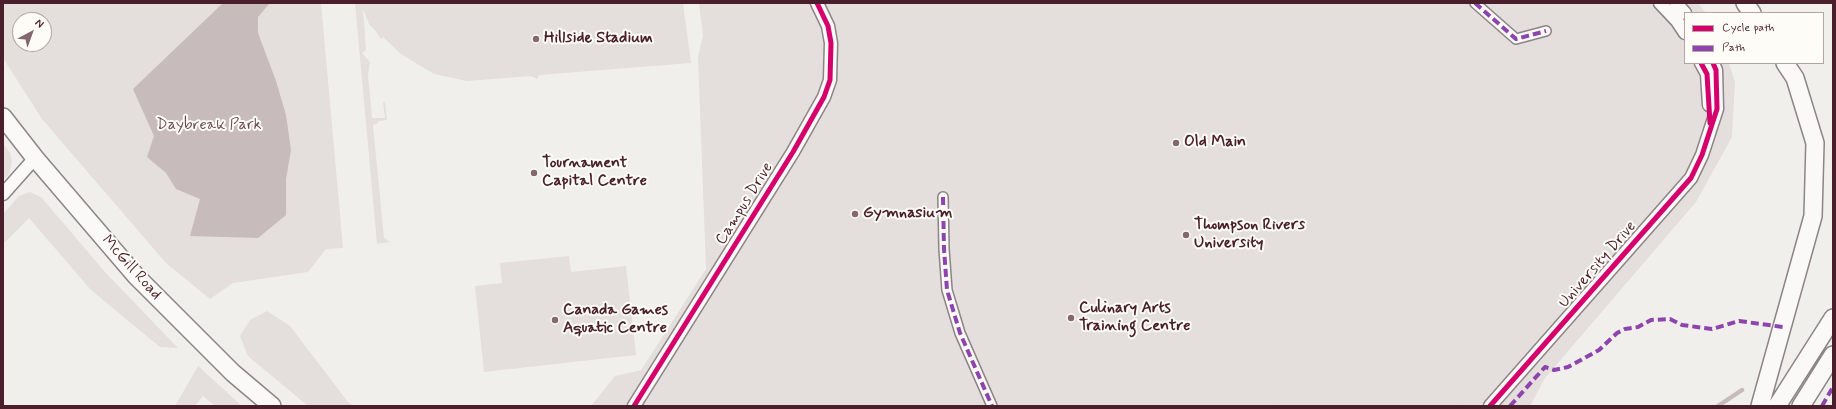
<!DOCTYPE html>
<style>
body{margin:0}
#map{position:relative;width:1836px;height:409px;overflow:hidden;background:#f1efec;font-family:Mynerve,sans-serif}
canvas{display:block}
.frame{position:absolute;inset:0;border:4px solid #4a1f2b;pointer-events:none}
.legend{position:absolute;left:1684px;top:12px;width:140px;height:52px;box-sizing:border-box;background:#fdfcf7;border:1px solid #b5a4a5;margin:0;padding:5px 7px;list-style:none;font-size:12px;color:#4a1f2b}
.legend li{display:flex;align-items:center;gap:8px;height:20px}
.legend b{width:20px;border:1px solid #b5a4a5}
.north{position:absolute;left:12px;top:12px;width:40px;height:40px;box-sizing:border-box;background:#fdfcf7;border:1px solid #b5a4a5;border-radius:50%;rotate:41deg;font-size:11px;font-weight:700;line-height:16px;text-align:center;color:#4a1f2b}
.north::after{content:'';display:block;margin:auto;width:14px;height:18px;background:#84686f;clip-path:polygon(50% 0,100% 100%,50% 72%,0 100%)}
</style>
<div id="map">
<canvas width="1836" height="409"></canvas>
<div class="frame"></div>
<ul class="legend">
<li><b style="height:5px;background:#d6006c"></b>Cycle path</li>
<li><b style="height:5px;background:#8e44ad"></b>Path</li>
</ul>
<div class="north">N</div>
</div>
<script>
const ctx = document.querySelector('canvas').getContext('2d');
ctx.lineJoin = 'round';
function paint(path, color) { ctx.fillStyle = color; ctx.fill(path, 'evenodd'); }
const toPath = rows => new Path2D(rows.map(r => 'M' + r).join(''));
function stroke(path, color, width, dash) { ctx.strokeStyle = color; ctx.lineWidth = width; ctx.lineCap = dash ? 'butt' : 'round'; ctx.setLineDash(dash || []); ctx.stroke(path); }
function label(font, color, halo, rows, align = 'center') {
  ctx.font = font + ' Mynerve,sans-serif'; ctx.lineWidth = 4; ctx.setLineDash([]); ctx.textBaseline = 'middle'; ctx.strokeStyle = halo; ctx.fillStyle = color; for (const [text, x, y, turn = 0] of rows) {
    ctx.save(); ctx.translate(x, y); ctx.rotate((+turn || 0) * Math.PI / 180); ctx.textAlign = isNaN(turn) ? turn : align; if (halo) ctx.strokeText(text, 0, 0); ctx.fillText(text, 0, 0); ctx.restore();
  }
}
const built = toPath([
 [699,3,1698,3,1706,13,1685,13,1685,63,1729,63,1735,82,1732,137,1696,202,1545,378,1530,406,618,406,706,269,698,56,703,36]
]);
const green = toPath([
 [3,3,321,3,343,248,326,249,308,272,233,283,210,299,166,263,42,119,3,58],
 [20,20,44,20,44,44,20,44],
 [355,3,683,3,691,63,539,75,537,79,531,76,467,81,434,74,401,54,383,37,381,39,375,30,369,24,363,9,366,50,362,53,370,62,368,75,372,118,385,118,383,102,385,102,387,120,378,121,378,123,373,125,384,238,390,242,377,244],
 [1004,3,1019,3,1009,34,1018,50,1015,55,1004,60,994,60,982,57,977,49,979,47,990,49],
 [1061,3,1132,3,1123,14,1120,14,1117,17,1117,21,1049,99,1032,86,1024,88,1008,82,1014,73,1045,53],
 [1410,3,1416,3,1435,21,1432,22,1423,14,1411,28,1420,36,1419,38,1418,39,1406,30,1388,51,1395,60,1393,62,1390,62,1373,47,1372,45,1375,42,1377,42,1385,49,1419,10],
 [1485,27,1526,52,1543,49,1555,49,1593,74,1600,91,1556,137,1482,116,1448,94,1439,80],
 [873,53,927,71,942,78,948,89,938,153,936,213,941,269,925,271,914,182,902,181,902,166,882,168,882,176,853,178,852,171,796,174,832,117,841,94,848,66,852,60,861,54],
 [981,81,1000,84,1017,95,969,151,965,152,963,151,977,84],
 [1270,107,1321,151,1322,173,1339,185,1344,196,1354,202,1364,205,1372,203,1378,199,1483,289,1525,241,1540,254,1554,255,1575,283,1573,296,1491,386,1470,380,1417,282,1405,292,1447,380,1467,406,1275,406,1273,341,1279,333,1279,322,1264,306,1224,284,1162,287,1157,204,1175,179,1190,176,1202,187],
 [1323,226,1332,229,1335,232,1338,241,1335,250,1326,255,1316,254,1310,246,1309,241,1312,232,1319,227],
 [3,143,10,153,12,162,9,174,3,180],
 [30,192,41,197,105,272,178,348,160,347,91,290,29,218,3,244,3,214,19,196],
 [809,192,812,235,790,237,788,193],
 [569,256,571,272,626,266,636,355,484,372,475,286,502,283,500,263],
 [267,311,290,326,348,402,354,406,308,406,248,356,240,336,250,320],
 [198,366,242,406,215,406,203,396,195,406,175,406],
 [642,370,619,406,591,406,615,376]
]);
const water = toPath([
 [223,3,270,3,258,17,258,33,276,81,286,115,291,150,286,179,286,215,258,238,190,236,200,199,176,189,166,173,147,157,154,136,133,89]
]);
const stream = toPath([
 [1718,406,1742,390]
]);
const pedestrian = toPath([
 [1475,3,1516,39,1546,31],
 [943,197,944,249,947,290,960,333,992,406]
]);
const minor = toPath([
 [1660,3,1677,21,1685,33],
 [1676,3,1685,13],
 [1701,63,1707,74,1709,105],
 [3,194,35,158],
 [634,406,793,152,824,97,830,80,831,43,828,26,817,3],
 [1490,406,1691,178,1702,155,1717,109,1716,70,1713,63]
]);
const secondary = toPath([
 [1745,3,1752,13],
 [3,117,35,158,136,276,233,373,272,406],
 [1760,406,1813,216,1815,143,1795,78,1785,63],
 [1777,406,1833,318],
 [1801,406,1833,355]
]);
const quiet = toPath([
 [1475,3,1516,39,1546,31],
 [943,197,944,249,947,290,960,333,992,406],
 [1510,406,1545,367,1554,370,1568,367,1599,350,1617,333,1625,329,1638,327,1651,320,1670,319,1682,325,1712,329,1739,321,1783,327],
 [1822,406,1833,387]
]);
const cycleway = toPath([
 [1701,63,1707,74,1710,123],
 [634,406,793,152,824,97,830,80,831,43,828,26,817,3],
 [1490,406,1691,178,1702,155,1717,109,1716,70,1713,63]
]);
const markers = [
 [536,39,4,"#84686f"],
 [1176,143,4,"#84686f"],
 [534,173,4,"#84686f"],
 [855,214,4,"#84686f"],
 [1186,235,4,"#84686f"],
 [1071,318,4,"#84686f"],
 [555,320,4,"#84686f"]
];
const poiNames = [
 ["Hillside Stadium",544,39],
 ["Old Main",1184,143],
 ["Tournament",542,164],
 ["Capital Centre",542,182],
 ["Gymnasium",863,214],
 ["Thompson Rivers",1194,226],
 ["University",1194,244],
 ["Culinary Arts",1079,309],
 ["Training Centre",1079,327],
 ["Canada Games",563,311],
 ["Aquatic Centre",563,329]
];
const parkNames = [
 ["Daybreak Park",209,126]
];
const streetNames = [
 ["Campus Drive",745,204,-58],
 ["University Drive",1598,265,-49],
 ["McGill Road",131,268,48]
];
paint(built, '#e4dedd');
paint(green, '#e4dedc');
paint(water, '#c8bbbb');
stroke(stream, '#c8bbbb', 4.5);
stroke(pedestrian, '#8d8485', 12);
stroke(minor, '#8d8485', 15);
stroke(secondary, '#8d8485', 20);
stroke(pedestrian, '#faf9f7', 9);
stroke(minor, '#faf9f7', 12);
stroke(secondary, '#faf9f7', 17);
stroke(quiet, '#8e44ad', 4, [8, 4]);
stroke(cycleway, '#d6006c', 5);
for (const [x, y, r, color] of markers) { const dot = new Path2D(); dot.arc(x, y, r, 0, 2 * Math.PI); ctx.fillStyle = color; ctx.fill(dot); stroke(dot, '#fdfcf7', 1.5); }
label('bold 16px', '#4a1f2b', '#fdfcf7', poiNames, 'left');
label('16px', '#6e4b54', '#fdfcf7', parkNames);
label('16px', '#4a1f2b', '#fdfcf7', streetNames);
</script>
